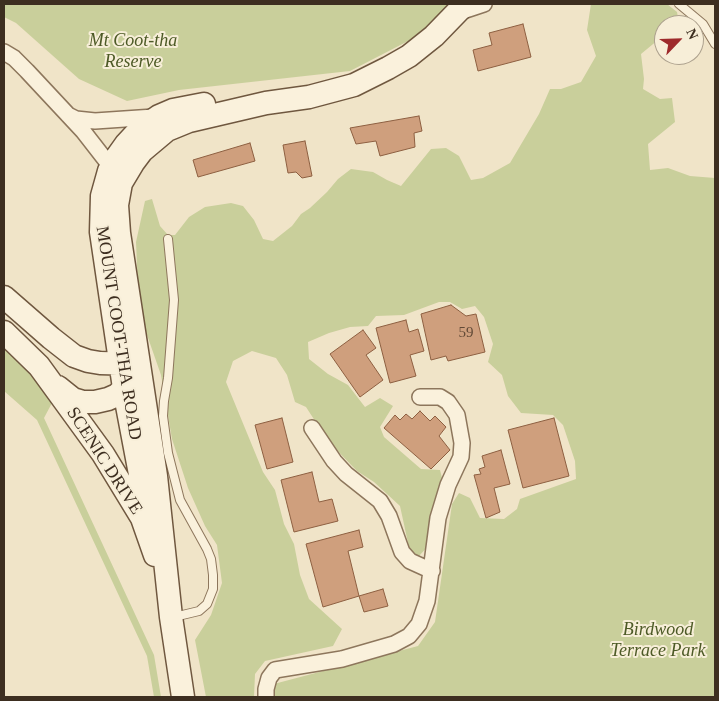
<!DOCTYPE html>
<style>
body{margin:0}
#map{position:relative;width:719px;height:701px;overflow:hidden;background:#f0e4c8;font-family:Georgia,serif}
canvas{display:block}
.frame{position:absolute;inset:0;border:5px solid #3d2e20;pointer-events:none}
.north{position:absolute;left:654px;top:15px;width:50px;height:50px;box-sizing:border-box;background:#f7eed8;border:1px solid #ada18e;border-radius:50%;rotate:66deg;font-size:14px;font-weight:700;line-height:20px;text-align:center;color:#3d2e20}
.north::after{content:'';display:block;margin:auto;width:18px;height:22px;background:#9e2a2b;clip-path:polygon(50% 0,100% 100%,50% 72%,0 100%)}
</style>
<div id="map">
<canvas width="719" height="701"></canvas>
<div class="frame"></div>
<div class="north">N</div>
</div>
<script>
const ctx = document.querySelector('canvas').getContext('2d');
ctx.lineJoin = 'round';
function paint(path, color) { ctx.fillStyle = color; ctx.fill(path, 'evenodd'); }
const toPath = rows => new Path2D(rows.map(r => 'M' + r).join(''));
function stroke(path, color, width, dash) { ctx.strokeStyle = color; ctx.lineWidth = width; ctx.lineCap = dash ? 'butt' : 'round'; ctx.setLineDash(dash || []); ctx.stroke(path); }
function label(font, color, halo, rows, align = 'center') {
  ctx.font = font + ' Georgia,serif'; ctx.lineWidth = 4; ctx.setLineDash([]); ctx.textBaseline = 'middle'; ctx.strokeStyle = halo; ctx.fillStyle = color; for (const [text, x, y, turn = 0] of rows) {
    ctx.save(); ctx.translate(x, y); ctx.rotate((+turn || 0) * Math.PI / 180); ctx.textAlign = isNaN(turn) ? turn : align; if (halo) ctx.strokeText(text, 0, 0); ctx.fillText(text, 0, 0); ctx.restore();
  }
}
const green = toPath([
 [4,4,453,4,412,39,350,71,179,90,127,101,79,79,16,23,4,17],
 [591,4,667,4,677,12,679,23,677,25,664,25,664,35,641,54,644,79,643,89,660,99,672,98,675,122,648,144,650,170,668,168,690,176,715,178,715,697,274,697,270,685,418,646,435,622,452,504,459,493,470,498,480,518,504,519,517,509,520,499,576,479,575,461,563,425,553,415,521,413,508,396,502,375,488,362,493,344,484,317,475,306,462,309,450,302,439,302,404,315,376,316,368,326,350,327,329,333,308,342,309,359,328,374,348,385,365,407,380,398,393,406,380,427,384,437,421,469,440,470,442,478,434,508,430,544,419,556,410,552,400,506,374,482,357,471,328,441,306,407,295,402,287,375,276,358,252,351,233,361,226,382,263,472,275,490,284,524,294,544,300,575,309,599,342,629,333,646,265,661,255,674,254,697,206,697,195,640,211,615,222,583,217,545,205,526,188,488,172,439,161,375,139,312,136,242,145,201,152,199,160,226,168,235,175,235,189,217,205,207,231,203,243,206,254,220,263,239,273,241,292,226,301,214,310,208,327,192,338,179,351,169,373,172,387,180,401,186,431,149,446,148,459,156,471,180,483,178,510,163,539,114,550,89,561,89,581,82,596,56,587,30],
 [4,347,36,378,53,401,44,418,154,655,161,697,154,697,147,656,37,420,4,391]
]);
const building = toPath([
 [523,24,531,57,478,71,473,50,492,45,489,33,523,24],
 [419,116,422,131,414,133,415,147,380,156,376,141,356,144,350,128,419,116],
 [305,141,312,176,302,178,296,172,288,173,283,145,305,141],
 [250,143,255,161,198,177,193,160,250,143],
 [451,305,466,316,476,314,485,352,448,361,446,356,431,360,421,314,451,305],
 [406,320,409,332,418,329,424,351,410,355,416,376,390,383,376,328,406,320],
 [363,330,376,348,366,355,383,380,360,397,330,354,363,330],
 [420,411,430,421,435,416,446,427,439,436,450,450,431,469,384,428,395,415,400,420,406,414,412,419,420,411],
 [282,418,293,462,267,469,255,425,282,418],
 [554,418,569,476,523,488,508,430,554,418],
 [501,450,510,484,494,488,500,512,486,518,474,475,481,474,479,469,485,467,482,456,501,450],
 [312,472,319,502,332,499,338,521,294,532,281,480,312,472],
 [359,530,363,547,348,551,359,596,323,607,306,544,359,530],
 [383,589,388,606,364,612,359,596,383,589]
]);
const service = toPath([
 [679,4,703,24,715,44],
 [168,239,174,300,168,378,164,401,163,416,168,453,180,500,207,549,211,559,213,575,213,589,207,604,199,611,174,617]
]);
const minor = toPath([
 [457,13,484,4],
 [4,52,14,58,27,71,83,131,111,167],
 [68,115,76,119,95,121,154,117],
 [312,428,334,461,346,474,380,501,389,516,402,552,410,561,432,571],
 [266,697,266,689,269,678,275,670,342,659,394,644,409,636,419,624,427,601,438,518,448,485,461,457,462,443,457,415,448,402,440,397,420,397]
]);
const secondary = toPath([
 [4,297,51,338,74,356,88,361,100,363,135,364],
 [4,332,39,366,103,454,142,518,155,555],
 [58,387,73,399,83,402,95,402,108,399,117,395,126,386,132,378],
 [146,506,125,395,105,259,101,232,102,196,109,171,116,158,126,144,139,130,159,116,173,110,204,104],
 [183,697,171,617,156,476,119,233,117,205,121,183,133,163,142,151,167,130,189,121,266,103,309,97,354,85,388,68,409,56,434,36,465,4]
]);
const numberNames = [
 ["59",466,333]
];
const parkNames = [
 ["Mt Coot-tha",133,41],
 ["Reserve",133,62],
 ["Birdwood",658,630],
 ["Terrace Park",658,651]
];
const streetNames = [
 ["MOUNT COOT-THA ROAD",118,333,81],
 ["SCENIC DRIVE",104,461,57]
];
paint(green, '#c9cf9b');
paint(building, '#cf9f7d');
stroke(building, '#8d5f41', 1);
stroke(service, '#8d765c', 10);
stroke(minor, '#8d765c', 18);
stroke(secondary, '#6f573f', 25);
stroke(service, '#faf1dc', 8);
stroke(minor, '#faf1dc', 15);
stroke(secondary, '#faf1dc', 22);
label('15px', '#624a37', null, numberNames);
label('italic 18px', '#4d5a26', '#f7eed8', parkNames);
label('18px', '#3d2e20', '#f7eed8', streetNames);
</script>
